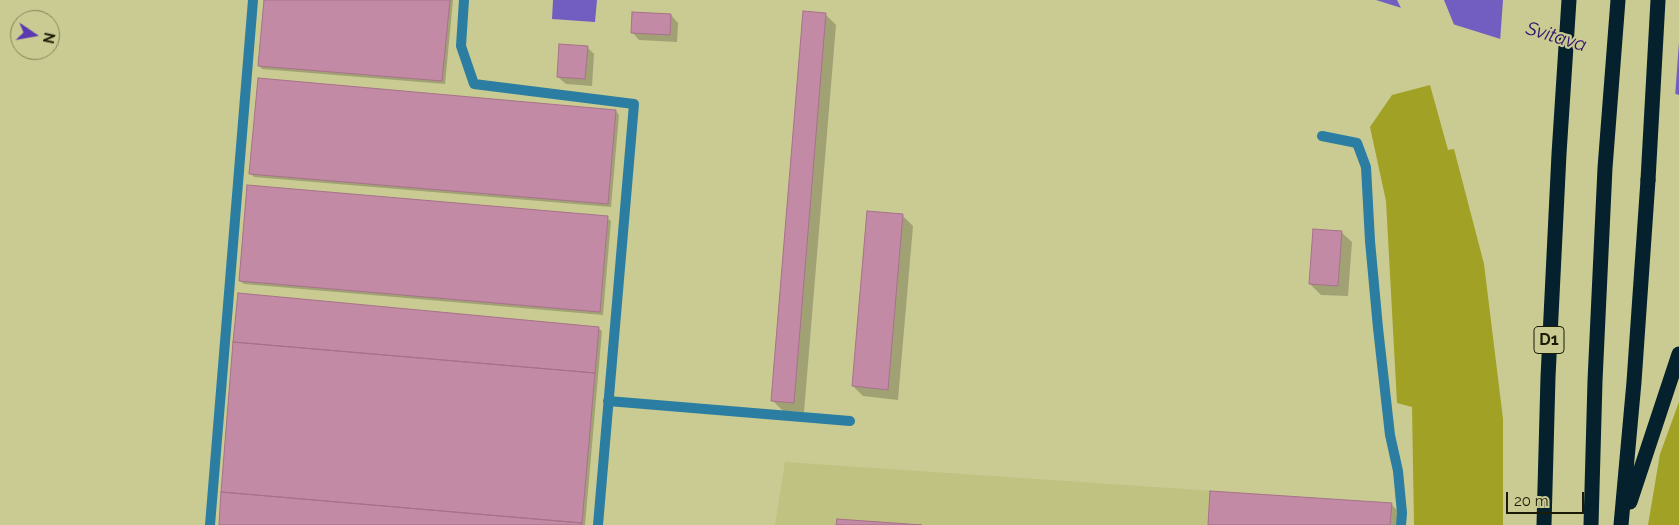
<!DOCTYPE html>
<style>
body{margin:0}
#map{position:relative;width:1679px;height:525px;overflow:hidden;background:#c9cb92;font-family:Raleway,sans-serif}
canvas{display:block}
.north{position:absolute;left:10px;top:10px;width:50px;height:50px;box-sizing:border-box;background:#c9cb92;border:1px solid #83855a;border-radius:50%;rotate:102deg;font-size:14px;font-weight:700;line-height:20px;text-align:center;color:#1b1b05}
.north::after{content:'';display:block;margin:auto;width:18px;height:22px;background:#5a39b1;clip-path:polygon(50% 0,100% 100%,50% 72%,0 100%)}
.scale{position:absolute;left:1506px;top:492px;width:78px;height:22px;box-sizing:border-box;border:2px solid #1b1b05;border-top:0;padding-left:6px;font-size:15px;line-height:18px;white-space:nowrap;color:#1b1b05;-webkit-text-stroke:4px #c9cb92;paint-order:stroke}
</style>
<div id="map">
<canvas width="1679" height="525"></canvas>
<div class="north">N</div>
<div class="scale">20 m</div>
</div>
<script>
const ctx = document.querySelector('canvas').getContext('2d');
ctx.lineJoin = 'round';
function paint(path, color) { ctx.fillStyle = color; ctx.fill(path, 'evenodd'); }
const toPath = rows => new Path2D(rows.map(r => 'M' + r).join(''));
function stroke(path, color, width, dash) { ctx.strokeStyle = color; ctx.lineWidth = width; ctx.lineCap = dash ? 'butt' : 'round'; ctx.setLineDash(dash || []); ctx.stroke(path); }
function label(font, color, halo, rows, align = 'center') {
  ctx.font = font + ' Raleway,sans-serif'; ctx.lineWidth = 4.5; ctx.setLineDash([]); ctx.textBaseline = 'middle'; ctx.strokeStyle = halo; ctx.fillStyle = color; for (const [text, x, y, turn = 0] of rows) {
    ctx.save(); ctx.translate(x, y); ctx.rotate((+turn || 0) * Math.PI / 180); ctx.textAlign = isNaN(turn) ? turn : align; if (halo) ctx.strokeText(text, 0, 0); ctx.fillText(text, 0, 0); ctx.restore();
  }
}
const built = toPath([
 [785,462,1392,503,1390,525,775,525]
]);
const green = toPath([
 [1430,85,1448,150,1454,149,1484,264,1503,419,1503,525,1414,525,1412,407,1397,403,1386,201,1370,127,1392,95],
 [1679,402,1679,525,1648,525,1660,454]
]);
const water = toPath([
 [553,0,597,0,595,22,552,19],
 [1376,0,1536,0,1679,44,1679,95]
]);
const pier = toPath([
 [1397,0,1444,0,1455,27,1402,10],
 [1503,0,1544,0,1679,42,1675,97,1500,42]
]);
const shadow = toPath([
 [265,0,453,0,445,84,262,69,259,65],
 [825,14,836,25,804,412,783,411,772,400],
 [671,15,678,23,677,42,639,40,632,32],
 [587,47,594,54,592,86,566,84,558,77],
 [259,80,616,111,619,115,611,207,254,177,250,173],
 [903,216,913,226,898,400,863,396,853,386],
 [607,218,611,221,603,315,244,284,240,281],
 [1341,232,1352,242,1348,296,1321,295,1310,284],
 [598,328,602,331,585,525,220,525],
 [1391,504,1404,517,1403,525,1209,525]
]);
const building = toPath([
 [264,0,450,0,442,81,258,66,264,0],
 [803,11,826,13,794,403,771,401,803,11],
 [632,12,671,14,670,35,631,33,632,12],
 [559,44,588,46,585,79,557,77,559,44],
 [258,78,616,110,608,204,249,174,258,78],
 [247,185,608,216,600,312,239,281,247,185],
 [867,211,903,214,888,390,852,386,867,211],
 [1313,229,1342,231,1338,286,1309,284,1313,229],
 [238,293,599,327,595,373,233,342,238,293],
 [233,342,595,373,582,523,221,492,233,342],
 [1210,491,1392,503,1390,525,1208,525,1210,491],
 [221,492,582,523,582,525,219,525,221,492],
 [837,519,922,525,836,525,837,519]
]);
const lane = toPath([
 [464,0,461,46,474,84,634,104,598,525],
 [1322,136,1357,143,1366,167,1370,241,1378,328,1390,435,1398,471,1402,513,1401,525],
 [608,401,850,421],
 [210,525,253,0]
]);
const highway = toPath([
 [1630,502,1679,354],
 [1544,525,1548,377,1559,154,1569,0],
 [1591,525,1595,381,1605,168,1618,0],
 [1621,525,1634,382,1648,180]
]);
const highwayBridge = toPath([
 [1648,180,1658,0]
]);
const shields = [
 [1549,340,30]
];
const shieldNames = [
 ["D1",1549,340]
];
const waterNames = [
 ["Svitava",1556,37,17]
];
paint(built, '#bfc281');
paint(green, '#a1a126');
paint(water, '#725ec1');
paint(pier, '#c9cb92');
paint(shadow, '#0003');
paint(building, '#c28aa4');
stroke(building, '#a7718a', 1);
stroke(lane, '#2b7ea1', 10);
stroke(highway, '#04212d', 15);
stroke(highwayBridge, '#04212d', 15);
for (const [x, y, w] of shields) { const box = new Path2D(); box.roundRect(x - w / 2, y - 13.5, w, 27, 4); ctx.fillStyle = '#c9cb92'; ctx.fill(box); stroke(box, '#1b1b05', 1); }
label('bold 16px', '#1b1b05', null, shieldNames);
label('italic 19px', '#31126d', '#c9cb92', waterNames);
</script>
